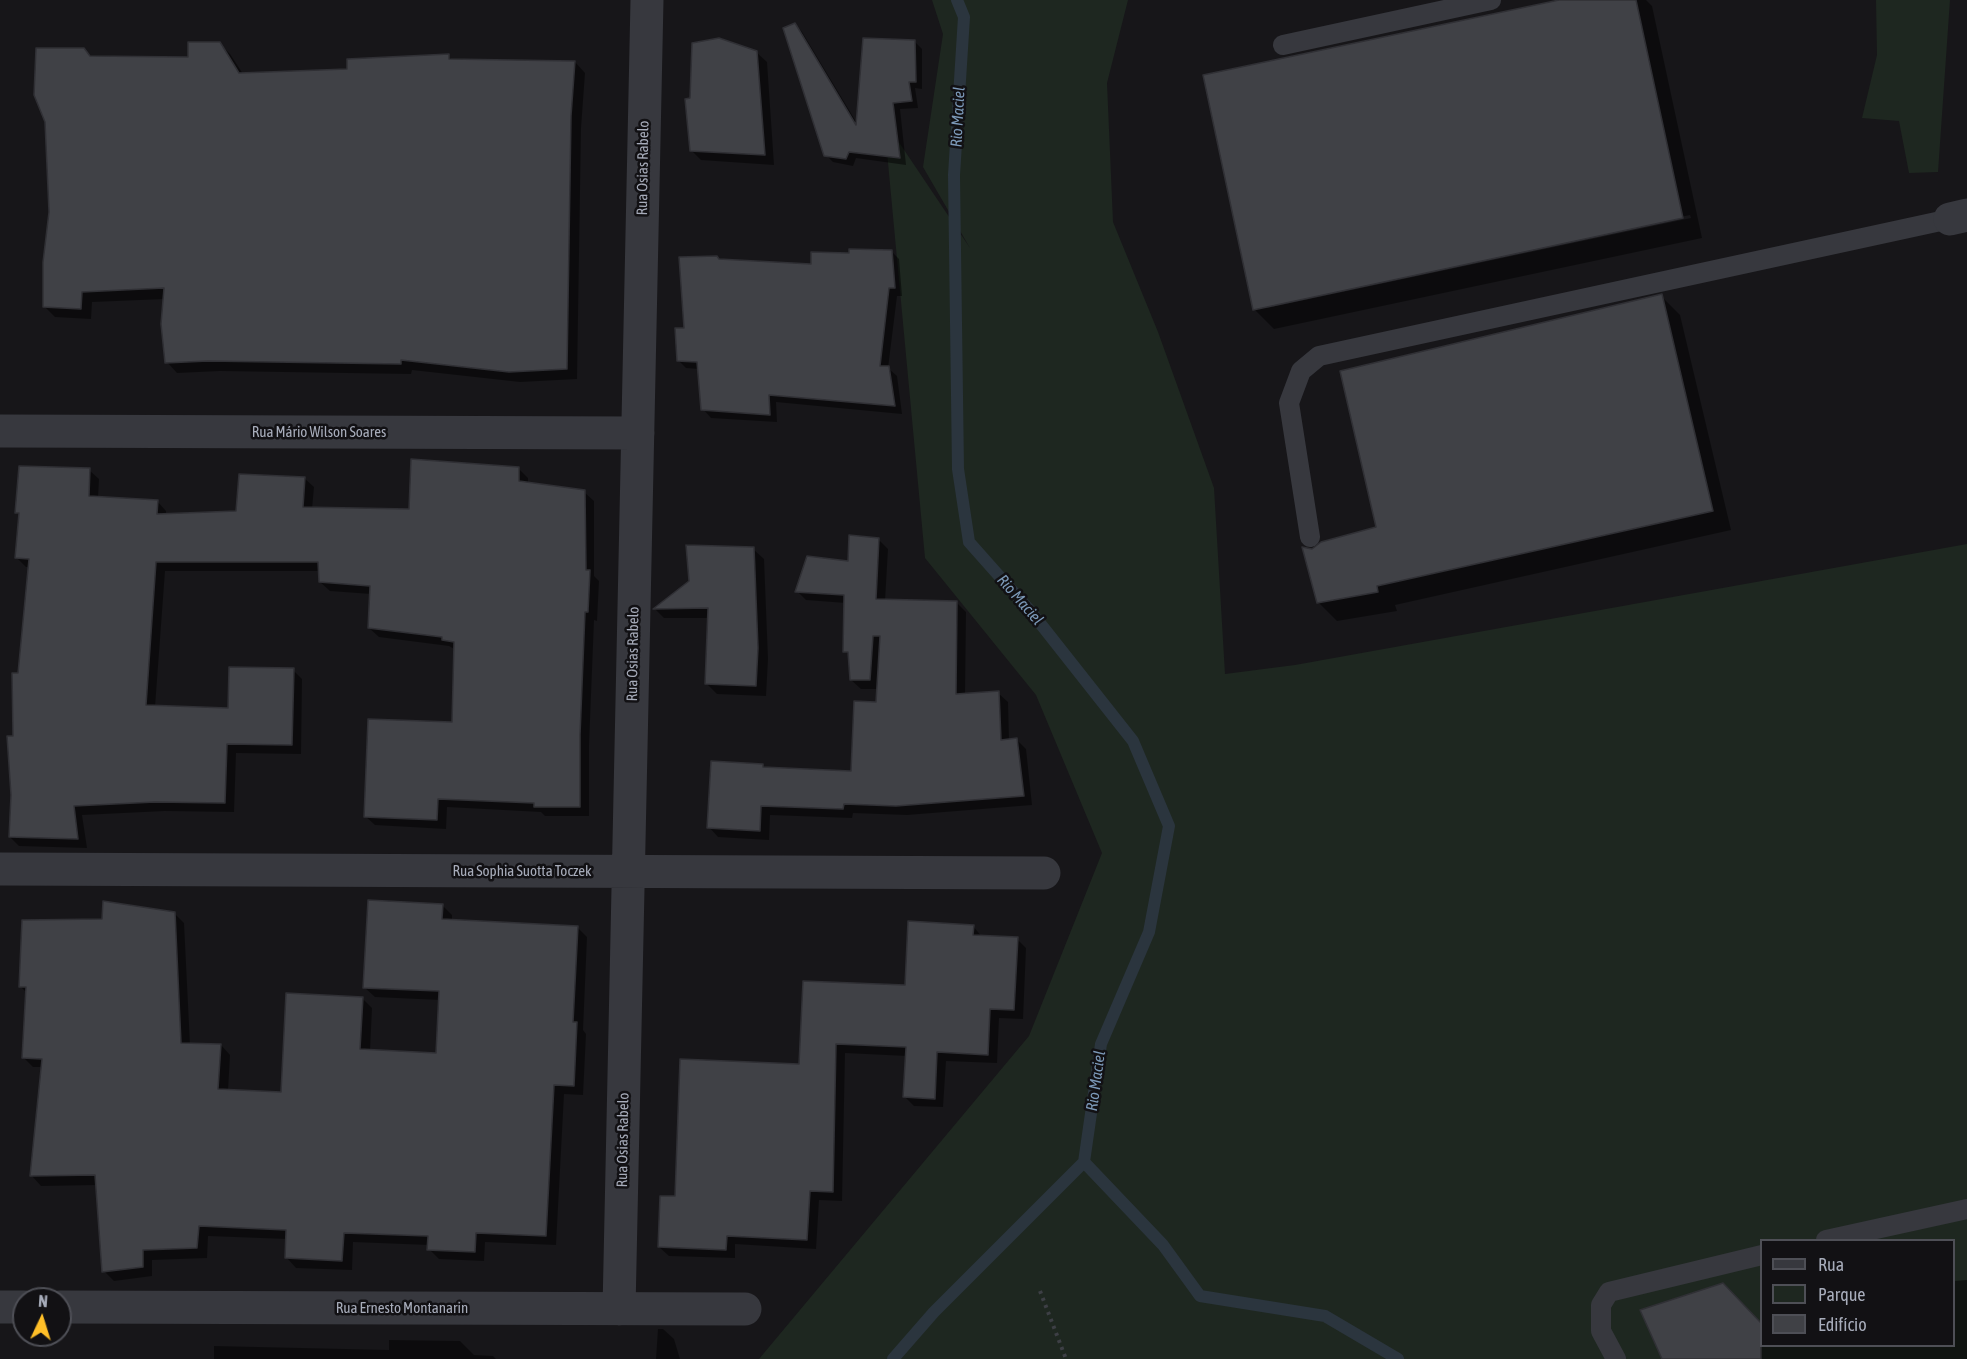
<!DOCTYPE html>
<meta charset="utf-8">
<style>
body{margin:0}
#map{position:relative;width:1967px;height:1359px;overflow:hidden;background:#171619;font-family:"Asap Condensed",sans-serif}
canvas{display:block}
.legend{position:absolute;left:1760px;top:1239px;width:195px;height:108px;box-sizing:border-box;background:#121114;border:2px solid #4e4f56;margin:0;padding:8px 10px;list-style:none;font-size:18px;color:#a7acba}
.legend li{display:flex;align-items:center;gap:12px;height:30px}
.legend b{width:30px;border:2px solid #4e4f56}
.north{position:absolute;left:12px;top:1287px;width:60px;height:60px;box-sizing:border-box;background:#121114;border:2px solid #4e4f56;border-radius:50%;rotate:4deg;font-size:16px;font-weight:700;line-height:24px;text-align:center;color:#a7acba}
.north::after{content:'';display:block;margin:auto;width:21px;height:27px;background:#ffbf28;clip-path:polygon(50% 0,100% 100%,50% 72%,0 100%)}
</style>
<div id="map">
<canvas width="1967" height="1359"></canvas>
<ul class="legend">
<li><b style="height:8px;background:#37383e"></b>Rua</li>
<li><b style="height:16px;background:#1e2720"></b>Parque</li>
<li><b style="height:16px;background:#404146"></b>Edifício</li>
</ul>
<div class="north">N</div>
</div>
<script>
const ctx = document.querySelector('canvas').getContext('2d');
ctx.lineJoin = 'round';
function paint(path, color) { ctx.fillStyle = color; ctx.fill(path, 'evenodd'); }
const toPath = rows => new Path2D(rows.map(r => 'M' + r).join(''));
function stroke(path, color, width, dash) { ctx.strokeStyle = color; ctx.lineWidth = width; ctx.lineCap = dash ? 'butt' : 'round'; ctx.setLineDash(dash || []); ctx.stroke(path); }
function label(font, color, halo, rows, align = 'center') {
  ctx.font = font + ' "Asap Condensed",sans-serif'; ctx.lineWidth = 5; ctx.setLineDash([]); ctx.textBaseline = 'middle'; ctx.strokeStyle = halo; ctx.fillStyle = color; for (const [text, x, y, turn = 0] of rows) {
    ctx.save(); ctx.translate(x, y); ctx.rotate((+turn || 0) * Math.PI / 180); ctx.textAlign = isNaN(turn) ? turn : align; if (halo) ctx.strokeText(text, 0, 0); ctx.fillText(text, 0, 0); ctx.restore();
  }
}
const green = toPath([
 [932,0,1128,0,1107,83,1113,222,1158,332,1214,488,1225,674,1295,665,1967,544,1967,1359,759,1359,1029,1036,1102,853,1036,695,925,558,884,120,970,248,923,167,943,34],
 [1762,1240,1954,1240,1954,1346,1762,1346],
 [1876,0,1950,0,1938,172,1909,173,1899,121,1862,118,1877,55]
]);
const shadow = toPath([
 [1566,0,1646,0,1652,6,1702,238,1274,329,1254,309],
 [1690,215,1691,218,1267,308,1267,305],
 [795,24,802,32,858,125,914,41,922,49,922,89,915,88,918,108,900,109,906,165,856,158,853,166,833,162,826,155],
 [219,43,230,54,243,74,348,70,448,56,452,60,575,62,585,73,581,128,577,379,520,382,412,370,411,374,220,371,177,373,167,362,165,299,92,302,91,319,55,317,45,307,84,49,92,57,189,58],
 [756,52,767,62,774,165,701,160,691,150],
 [891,251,899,259,902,296,897,296,888,368,897,376,902,414,776,402,777,422,711,418,703,409,699,369,686,368,678,360,686,330,719,260,813,266,813,254],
 [1661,296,1680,315,1731,530,1395,605,1397,611,1337,621,1318,602,1313,550,1378,528],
 [518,468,528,478,528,484,584,492,594,501,594,576,599,581,597,621,594,620,589,745,589,816,545,816,541,812,447,807,446,829,375,825,365,816,454,724,456,650,449,646,379,637,369,628,371,594,330,591,320,582,320,571,165,571,155,707,230,710,293,670,302,679,301,754,236,753,234,812,165,811,82,815,87,848,19,846,10,837,15,737,30,567,26,567,16,557,20,516,16,512,89,470,99,479,98,498,157,501,166,511,166,515,238,512,304,478,314,487,312,509,411,511],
 [879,540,888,549,885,601,956,602,966,612,965,695,998,693,1008,702,1009,740,1017,740,1026,749,1032,805,907,815,853,813,852,818,770,815,769,840,718,837,709,827,762,765,766,769,852,773,878,703,878,689,861,689,851,680,850,656,845,651,846,603,806,600,797,591,849,563],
 [753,549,764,559,768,659,766,696,717,694,707,684,709,618,664,618,655,609,690,582],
 [442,905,452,915,452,921,577,927,587,937,583,1030,586,1034,583,1095,564,1094,556,1245,485,1242,484,1261,439,1259,429,1249,429,1245,353,1242,352,1270,296,1268,287,1258,287,1239,208,1236,207,1258,152,1260,152,1276,114,1281,104,1271,97,1185,41,1186,32,1176,43,1067,33,1067,23,1057,27,993,21,987,104,920,174,913,184,923,190,1045,221,1045,230,1055,228,1091,283,1093,362,998,372,1008,370,1051,438,1054,440,1000,375,997,365,988],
 [973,926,982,937,1017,939,1026,948,1023,1019,999,1018,997,1063,946,1061,943,1107,914,1106,905,1097,907,1056,845,1053,842,1201,819,1200,816,1249,735,1244,735,1258,669,1256,659,1247,677,1198,800,1066,907,987],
 [1967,1280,1967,1359,1664,1359,1743,1304,1762,1324,1762,1346,1954,1346,1954,1281],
 [658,1329,663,1329,674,1339,680,1359,656,1359],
 [389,1340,460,1341,474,1355,493,1356,496,1359,214,1359,214,1346,389,1350]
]);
const stream = toPath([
 [1084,1162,1163,1245,1200,1296,1325,1316,1398,1359],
 [893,1359,934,1312,1084,1162,1101,1044,1149,932,1169,826,1133,741,1032,613,969,542,958,469,954,175,964,17,957,0]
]);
const building = toPath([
 [1559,0,1636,0,1683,218,1253,310,1203,75,1559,0],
 [795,23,856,125,863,38,915,40,916,82,909,82,912,101,893,103,900,158,849,152,846,159,824,156,783,28,795,23],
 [719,38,757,51,765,155,690,151,685,99,690,98,692,43,719,38],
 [188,42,220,42,239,73,347,69,347,59,449,54,449,59,575,61,571,116,567,369,509,372,401,360,401,364,208,361,165,363,161,324,164,288,82,292,81,309,43,307,43,262,49,212,45,122,34,95,36,48,84,48,90,56,188,57,188,42],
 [849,249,892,250,895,288,889,288,880,366,889,366,895,406,769,395,770,415,701,410,697,362,677,361,675,328,684,328,679,257,717,256,719,259,811,264,811,252,849,253,849,249],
 [1662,294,1713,511,1377,586,1378,592,1317,603,1302,547,1312,549,1321,542,1376,527,1340,371,1662,294],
 [411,459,519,467,519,481,585,490,586,570,590,570,588,612,585,612,580,735,580,807,534,807,534,803,438,799,437,820,364,817,368,719,452,722,454,642,442,640,442,637,368,628,370,586,319,582,318,562,156,562,146,705,228,708,229,667,294,668,292,745,227,744,225,803,155,802,74,806,78,839,9,837,11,795,7,736,13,736,12,673,18,673,29,559,15,558,19,513,15,513,19,466,90,468,89,496,158,500,157,514,236,511,239,474,305,477,303,507,409,509,411,459],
 [849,535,879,538,876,599,957,601,956,694,999,691,1001,740,1017,738,1024,796,896,806,844,804,843,809,761,806,760,831,707,828,711,761,763,764,763,767,851,771,854,701,876,702,880,636,873,636,870,680,850,680,848,652,843,652,844,595,795,592,807,556,848,561,849,535],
 [686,545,754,547,758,648,756,686,705,684,708,608,653,609,689,581,686,545],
 [368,900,443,904,442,919,578,926,573,1022,577,1022,574,1086,554,1085,546,1236,476,1233,475,1252,427,1250,428,1236,344,1233,342,1261,285,1258,286,1230,199,1226,197,1248,143,1250,143,1267,102,1272,95,1175,30,1176,42,1059,22,1058,26,987,19,987,22,920,102,919,103,901,175,912,181,1043,221,1044,218,1089,281,1092,286,993,363,997,360,1049,436,1053,439,991,363,988,368,900],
 [908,921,974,925,973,935,1018,937,1014,1010,990,1009,988,1055,937,1052,935,1099,903,1097,906,1047,836,1044,833,1192,810,1191,807,1240,727,1236,726,1250,658,1247,660,1196,675,1196,680,1059,799,1064,803,981,905,985,908,921],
 [1723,1283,1761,1323,1761,1359,1662,1359,1640,1310,1723,1283]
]);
const path = toPath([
 [1040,1291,1066,1359]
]);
const service = toPath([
 [1283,45,1491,0],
 [1310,537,1289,403,1301,371,1319,356,1950,219],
 [1826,1240,1967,1209],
 [1616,1359,1601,1331,1601,1305,1609,1292,1762,1255]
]);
const minor = toPath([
 [1950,219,1967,215],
 [0,431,638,433],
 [0,869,1044,873],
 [0,1307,24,1307],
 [60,1307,745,1309],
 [619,1309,647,0]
]);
const streetNames = [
 ["Rua Osias Rabelo",643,168,-89],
 ["Rua Mário Wilson Soares",319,432],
 ["Rua Osias Rabelo",633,654,-89],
 ["Rua Sophia Suotta Toczek",522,871],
 ["Rua Osias Rabelo",623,1140,-89],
 ["Rua Ernesto Montanarin",402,1308]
];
const waterNames = [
 ["Rio Maciel",958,117,-87],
 ["Rio Maciel",1020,600,49],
 ["Rio Maciel",1096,1081,-82]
];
paint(green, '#1e2720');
paint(shadow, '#0007');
stroke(stream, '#2b353e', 12);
paint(building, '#404146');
stroke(building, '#303035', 1.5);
stroke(path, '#3d3f45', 4, [3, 4.5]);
stroke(service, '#37383e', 20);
stroke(minor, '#37383e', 33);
label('15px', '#a7acba', '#121114', streetNames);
label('italic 16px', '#7c99b8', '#121114', waterNames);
</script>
